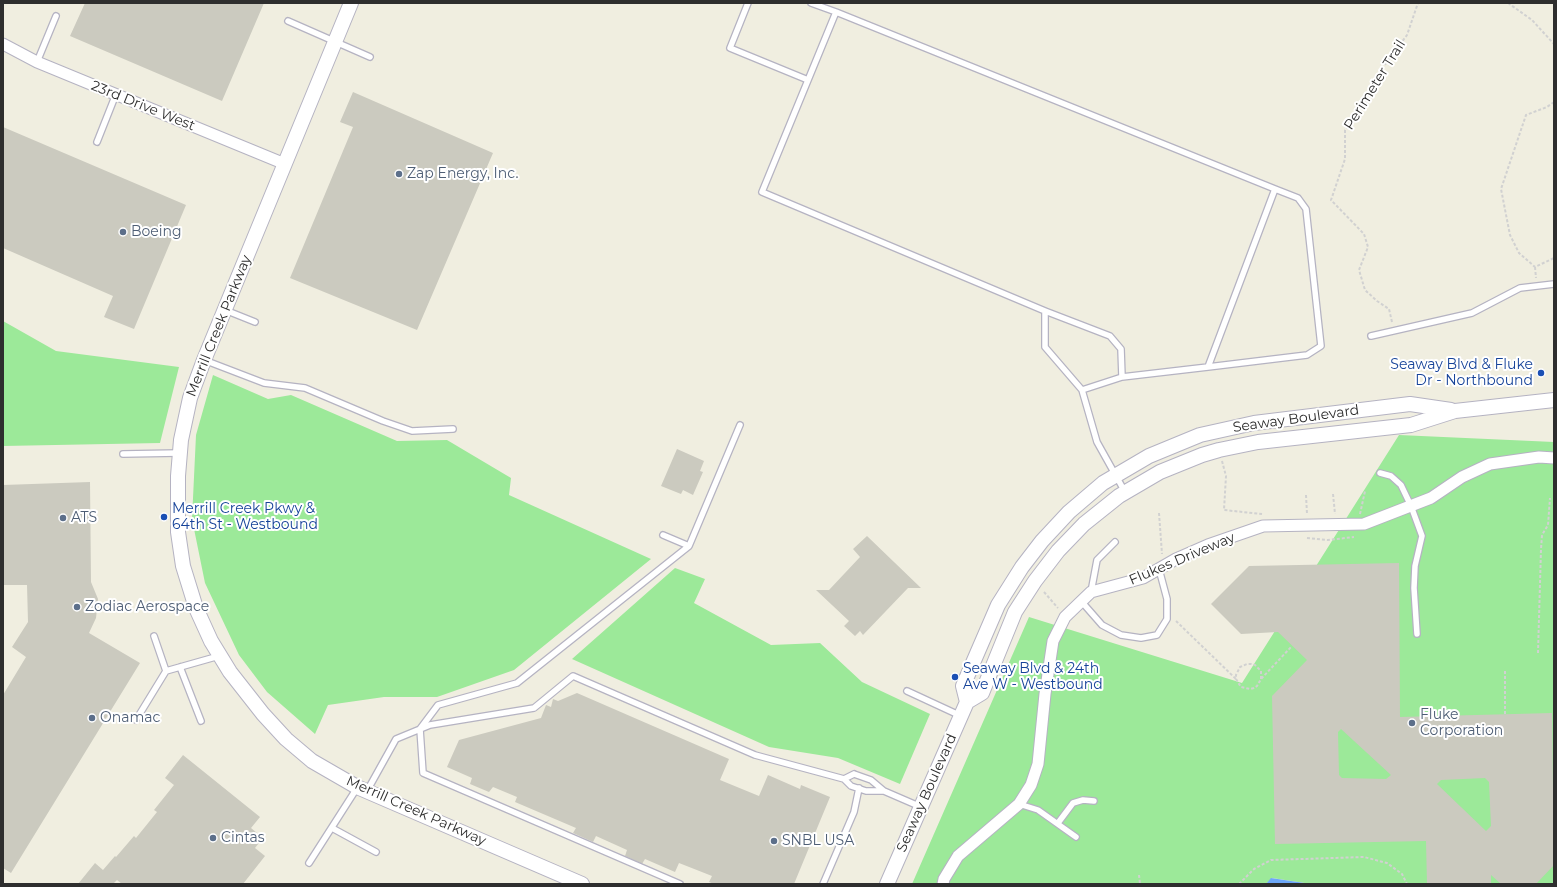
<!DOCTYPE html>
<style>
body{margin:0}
#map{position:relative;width:1557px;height:887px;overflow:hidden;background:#f0eee0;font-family:Montserrat,sans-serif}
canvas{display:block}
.frame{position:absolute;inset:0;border:4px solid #2e2e2e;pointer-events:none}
</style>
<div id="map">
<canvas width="1557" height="887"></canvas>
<div class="frame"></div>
</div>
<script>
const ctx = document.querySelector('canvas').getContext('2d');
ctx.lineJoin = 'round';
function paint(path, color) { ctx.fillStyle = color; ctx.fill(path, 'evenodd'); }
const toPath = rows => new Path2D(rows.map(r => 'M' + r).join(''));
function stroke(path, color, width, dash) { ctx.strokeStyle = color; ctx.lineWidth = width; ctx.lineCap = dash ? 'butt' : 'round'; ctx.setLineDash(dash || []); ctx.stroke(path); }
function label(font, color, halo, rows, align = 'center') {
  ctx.font = font + ' Montserrat,sans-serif'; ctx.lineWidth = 4; ctx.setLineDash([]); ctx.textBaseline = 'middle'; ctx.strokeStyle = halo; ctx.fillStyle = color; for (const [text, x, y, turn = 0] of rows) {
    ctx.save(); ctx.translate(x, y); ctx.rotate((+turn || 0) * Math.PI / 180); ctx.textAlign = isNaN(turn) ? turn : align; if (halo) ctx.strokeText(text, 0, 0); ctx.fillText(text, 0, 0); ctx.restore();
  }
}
const green = toPath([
 [3,321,56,351,179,367,160,443,3,446],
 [213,375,268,399,291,395,397,441,447,440,511,478,509,495,651,559,514,670,437,697,384,697,328,705,315,734,267,692,239,655,205,583,192,519,196,435],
 [1399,435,1554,442,1554,884,1311,884,1272,878,1266,884,912,884,1029,617,1242,683],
 [675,568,705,579,694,603,771,645,820,643,862,682,930,714,900,784,838,758,769,747,572,659]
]);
const water = toPath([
 [1271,878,1311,884,1266,884]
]);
const building = toPath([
 [85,3,264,3,222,101,70,36],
 [353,92,493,153,417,330,290,278,353,127,340,122],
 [3,127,186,205,134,329,104,317,113,296,3,248],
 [677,449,704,461,700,471,703,472,693,495,683,490,681,494,661,486],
 [90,482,91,582,98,599,96,618,89,633,140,663,11,873,3,868,3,695,26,657,12,647,28,622,27,585,3,585,3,485],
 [867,536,921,588,908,588,863,635,860,631,855,636,844,626,849,621,816,590,829,590,860,557,853,549],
 [1399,563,1400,717,1552,713,1554,865,1536,884,1501,884,1491,875,1491,884,1427,884,1426,841,1275,844,1272,696,1307,660,1278,632,1241,634,1211,604,1249,566],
 [1341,729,1391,775,1386,779,1342,778,1339,775,1338,732],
 [1485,778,1489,782,1491,826,1486,831,1437,784,1441,780],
 [577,693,729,759,720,780,759,796,768,775,800,789,801,785,830,797,794,884,714,884,709,882,712,876,679,863,675,872,645,859,642,864,625,856,627,850,596,836,593,842,573,833,576,828,515,802,517,797,493,787,489,792,470,784,472,778,447,767,459,740,541,718,546,705,551,707,553,699,558,701],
 [183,755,260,817,251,828,263,838,255,848,265,856,243,884,122,884,117,880,113,884,78,884,95,863,103,870,115,856,116,857,134,836,136,838,157,812,154,810,174,785,165,778]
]);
const path = toPath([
 [1508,3,1532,20,1554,44],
 [1554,102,1547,107,1526,115,1501,189,1510,235,1519,253,1535,267,1554,258],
 [1535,267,1536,278],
 [1392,322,1389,309,1377,301,1365,290,1359,270,1368,247,1364,234,1331,200,1345,159,1345,130,1373,93,1381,70,1407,35,1418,3],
 [1222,461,1226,476,1224,510,1262,514],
 [1333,494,1335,514],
 [1306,495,1307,514],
 [1159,513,1162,554],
 [1360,514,1365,491],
 [1307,538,1328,540,1354,537],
 [1044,592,1058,608],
 [1176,621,1236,679],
 [1538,653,1541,549,1542,535,1548,525,1550,498],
 [1505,671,1505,714],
 [1261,679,1261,671,1255,665,1251,664,1247,664,1240,667,1236,675,1236,679,1241,687,1250,689,1254,688,1257,686,1261,679,1292,646],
 [1553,759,1554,759],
 [1139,875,1140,884],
 [1239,884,1254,869,1271,860,1364,857,1387,863,1402,874,1407,884]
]);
const service = toPath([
 [748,3,730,48,808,80],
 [811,3,836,12,762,192,1045,311,1110,336,1121,349,1122,377,1082,390,1097,442,1125,492],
 [836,12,1275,189,1298,198,1306,209,1321,346,1307,355,1208,367,1275,189],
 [288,21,370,57],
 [37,62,56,16],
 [97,142,116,94],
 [225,310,255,322],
 [1045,311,1045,347,1082,390],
 [1371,336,1472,313,1520,288,1554,284],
 [204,360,264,383,305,388,383,421,412,431,453,429],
 [1122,377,1208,367],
 [123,454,179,453],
 [1380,473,1391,476,1401,485,1411,506,1422,536,1415,566,1414,588,1417,634],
 [663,535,689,546],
 [1091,592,1097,560,1115,542],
 [1081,601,1102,625,1121,635,1141,638,1157,635,1167,619,1167,599,1159,569],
 [180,667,201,721],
 [166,671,219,656],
 [907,691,961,716],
 [136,720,166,671,154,636],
 [854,774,871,780,884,791,866,791,851,786,844,779,854,774],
 [367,791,396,739,430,725,534,708,573,676,755,755,844,779],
 [884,791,921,807],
 [1019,804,1038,810,1076,837],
 [1058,823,1073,803,1083,800,1094,801],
 [332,828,376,852],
 [309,863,357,788],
 [680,884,423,773,420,729,438,705,517,683,689,546,740,425],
 [823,884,854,812,859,788]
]);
const minor = toPath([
 [3,44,37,62,285,164],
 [943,884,944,879,958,856,1019,804,1031,785,1038,764,1045,694,1053,641,1065,617,1091,592,1143,578,1176,559,1208,545,1263,526,1364,524,1431,498,1462,477,1490,464,1539,457,1554,458]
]);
const tertiary = toPath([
 [351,3,204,360,190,398,181,440,178,476,178,532,183,566,196,608,211,641,230,672,263,714,286,739,312,761,357,787,582,884],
 [967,702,963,686,998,605,1022,567,1042,541,1069,512,1103,483,1149,456,1200,435,1254,423,1410,404,1451,410],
 [887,884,967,702,982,693,1015,612,1035,581,1058,551,1084,524,1119,496,1160,472,1202,455,1219,450,1258,442,1411,425,1455,411,1554,400]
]);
const markers = [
 [399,174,4,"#5c6f8a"],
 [123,232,4,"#5c6f8a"],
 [1541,373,4,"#1a4fb4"],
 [164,517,4,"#1a4fb4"],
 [63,518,4,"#5c6f8a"],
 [77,607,4,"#5c6f8a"],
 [955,677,4,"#1a4fb4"],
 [92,718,4,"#5c6f8a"],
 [1412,723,4,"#5c6f8a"],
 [213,838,4,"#5c6f8a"],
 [774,841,4,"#5c6f8a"]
];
const streetNames = [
 ["Perimeter Trail",1375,85,-58],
 ["23rd Drive West",143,106,22],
 ["Merrill Creek Parkway",219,326,-68],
 ["Seaway Boulevard",1296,419,-8],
 ["Flukes Driveway",1182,559,-23],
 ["Seaway Boulevard",927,793,-66],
 ["Merrill Creek Parkway",416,811,24]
];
const serviceNames = [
 ["Zap Energy, Inc.",407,174],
 ["Boeing",131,232],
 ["ATS",71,518],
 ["Zodiac Aerospace",85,607],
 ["Fluke",1420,715],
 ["Corporation",1420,731],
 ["Onamac",100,718],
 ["Cintas",221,838],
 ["SNBL USA",782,841]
];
const transitNames = [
 ["Seaway Blvd & Fluke",1533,365,"right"],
 ["Dr - Northbound",1533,381,"right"],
 ["Merrill Creek Pkwy &",172,509],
 ["64th St - Westbound",172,525],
 ["Seaway Blvd & 24th",963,669],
 ["Ave W - Westbound",963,685]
];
paint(green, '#9ce999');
paint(water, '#6da8f8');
paint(building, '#cbcabf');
stroke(service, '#b5b3c2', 8);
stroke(minor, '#b5b3c2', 13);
stroke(tertiary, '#b5b3c2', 16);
stroke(path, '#d1d1d1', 2, [3, 2]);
stroke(service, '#fff', 5.5);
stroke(minor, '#fff', 11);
stroke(tertiary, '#fff', 14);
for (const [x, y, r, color] of markers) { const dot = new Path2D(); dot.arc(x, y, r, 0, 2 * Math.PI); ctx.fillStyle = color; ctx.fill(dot); stroke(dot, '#fff', 1.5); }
label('14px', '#2e2e2e', '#fff', streetNames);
label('14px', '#4e5e75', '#fff', serviceNames, 'left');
label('14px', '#164399', '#fff', transitNames, 'left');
</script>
